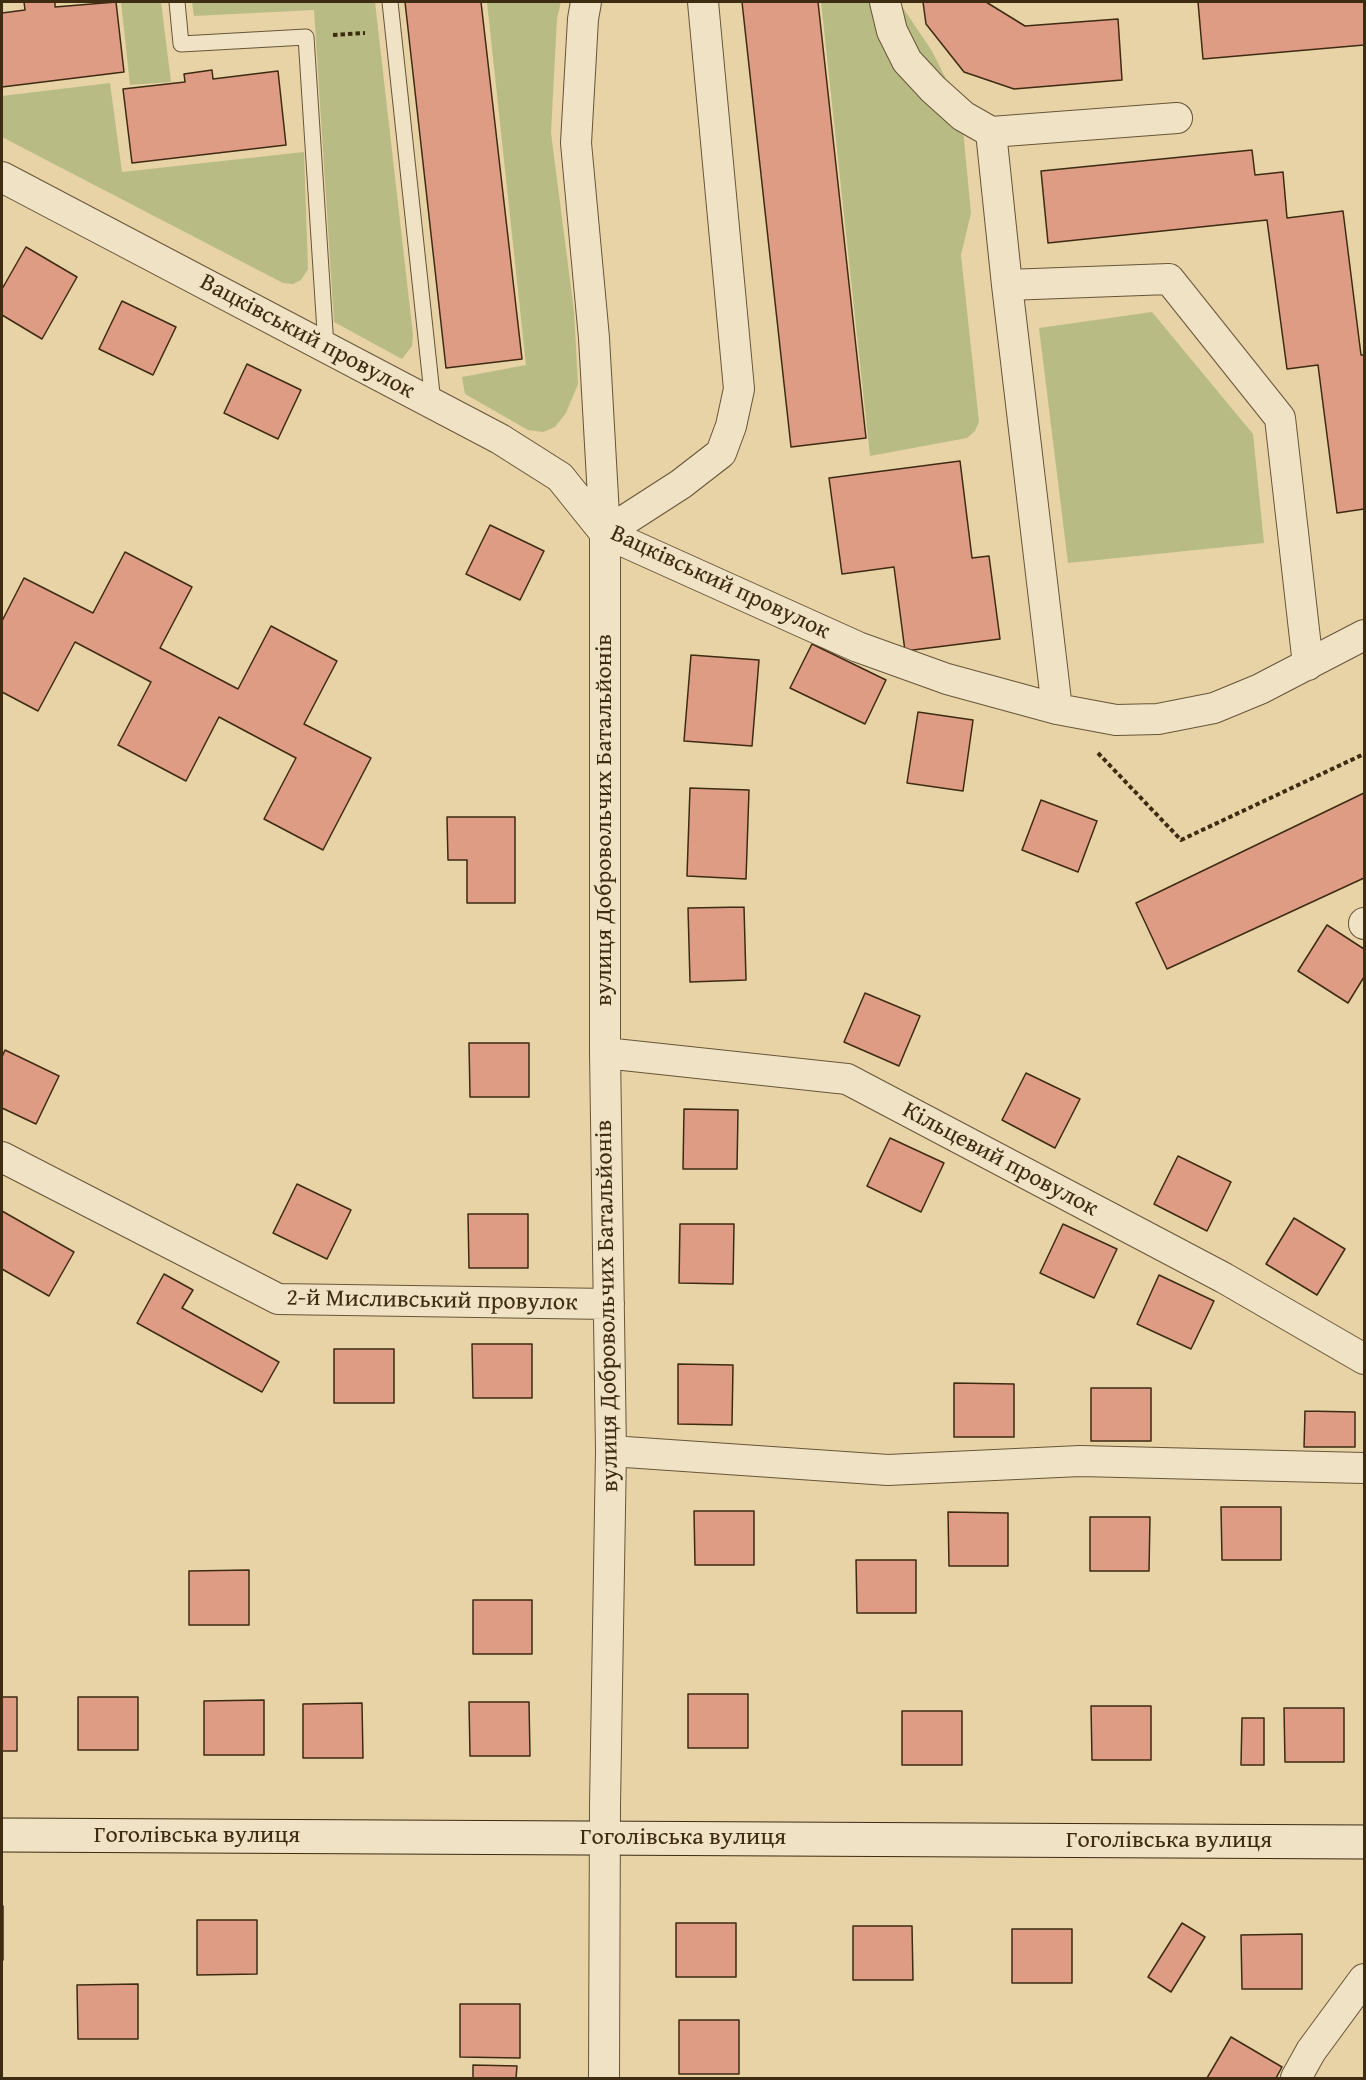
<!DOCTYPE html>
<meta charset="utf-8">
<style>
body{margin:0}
#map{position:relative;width:1366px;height:2080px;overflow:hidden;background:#e7d3a6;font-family:"Gentium Book Plus",serif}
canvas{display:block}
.frame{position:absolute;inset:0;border:3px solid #3d2b12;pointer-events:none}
</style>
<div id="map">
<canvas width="1366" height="2080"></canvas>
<div class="frame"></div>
</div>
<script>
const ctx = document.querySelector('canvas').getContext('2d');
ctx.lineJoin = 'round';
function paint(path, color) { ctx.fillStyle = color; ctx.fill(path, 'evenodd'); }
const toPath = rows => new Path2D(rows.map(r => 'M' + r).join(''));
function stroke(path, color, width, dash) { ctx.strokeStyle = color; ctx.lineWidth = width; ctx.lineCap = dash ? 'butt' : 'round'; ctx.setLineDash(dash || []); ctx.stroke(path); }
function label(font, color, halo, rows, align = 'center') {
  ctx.font = font + ' "Gentium Book Plus",serif'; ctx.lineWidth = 5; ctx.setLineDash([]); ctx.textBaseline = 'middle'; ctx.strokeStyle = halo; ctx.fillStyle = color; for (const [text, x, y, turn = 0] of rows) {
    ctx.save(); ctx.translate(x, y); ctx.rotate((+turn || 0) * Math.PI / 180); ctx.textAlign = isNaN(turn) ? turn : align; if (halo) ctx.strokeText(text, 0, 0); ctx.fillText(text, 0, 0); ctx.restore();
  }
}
const green = toPath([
 [121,2,161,2,171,82,130,85],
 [192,2,375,2,413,335,412,346,402,359,334,322,314,10,194,16],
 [487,2,561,2,557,18,551,133,574,311,578,384,566,413,555,427,543,432,528,430,465,394,462,377,526,365],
 [821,2,899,2,932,51,961,109,971,213,961,255,979,422,975,431,967,438,870,456],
 [110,83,122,172,304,152,308,269,301,280,293,284,283,283,2,137,2,96],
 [1152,312,1253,434,1264,543,1068,563,1039,328]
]);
const building = toPath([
 [24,2,55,2,55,7,116,2,124,72,2,87,2,13,25,10,24,2],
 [405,2,481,2,522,359,446,368,405,2],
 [742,2,818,2,866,438,791,447,742,2],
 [923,2,986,2,1025,26,1118,19,1122,80,1014,89,964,72,926,24,923,2],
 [1198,2,1364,2,1364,45,1203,59,1198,2],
 [212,70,213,79,278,71,286,145,132,163,123,89,185,82,184,74,212,70],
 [1252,150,1255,175,1283,172,1287,218,1343,211,1361,355,1364,355,1364,509,1337,513,1318,365,1287,369,1267,220,1048,243,1041,171,1252,150],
 [26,247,77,277,42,339,2,315,2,289,26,247],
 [122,301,176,327,153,375,99,349,122,301],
 [247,364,301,390,278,439,224,413,247,364],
 [960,461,972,558,989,556,1000,639,905,651,894,567,842,574,829,478,960,461],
 [490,525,544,551,520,600,466,574,490,525],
 [125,552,192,587,160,648,238,689,271,626,337,661,304,724,371,758,323,850,264,819,296,758,219,717,186,781,118,745,151,682,75,642,38,711,2,692,2,621,24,578,93,613,125,552],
 [812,644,886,680,865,724,790,688,812,644],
 [691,655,759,660,752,746,684,741,691,655],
 [918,712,973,720,963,791,907,783,918,712],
 [690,788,749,790,746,879,687,876,690,788],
 [1364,793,1364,878,1167,969,1136,903,1364,793],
 [1041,800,1097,821,1078,872,1022,850,1041,800],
 [447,817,515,817,515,903,467,903,467,860,448,860,447,817],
 [744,907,746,980,690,982,688,908,744,907],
 [1327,925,1364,949,1364,977,1348,1003,1298,971,1327,925],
 [865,993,920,1016,899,1066,844,1042,865,993],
 [469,1043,529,1043,529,1097,470,1097,469,1043],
 [5,1050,59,1076,36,1124,2,1108,2,1057,5,1050],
 [1026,1073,1080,1099,1055,1148,1002,1120,1026,1073],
 [684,1109,738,1110,737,1169,683,1169,684,1109],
 [890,1138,944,1163,921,1212,867,1186,890,1138],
 [1178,1156,1231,1182,1207,1231,1154,1204,1178,1156],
 [297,1184,351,1210,327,1259,273,1233,297,1184],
 [2,1211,74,1252,49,1296,2,1269,2,1211],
 [468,1214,528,1214,528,1268,469,1268,468,1214],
 [1294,1218,1345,1249,1317,1295,1266,1264,1294,1218],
 [680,1224,734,1224,733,1284,679,1283,680,1224],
 [1063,1224,1117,1249,1094,1298,1040,1273,1063,1224],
 [164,1274,193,1290,182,1308,279,1362,262,1392,137,1323,164,1274],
 [1159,1275,1214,1301,1191,1349,1137,1324,1159,1275],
 [472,1344,532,1344,532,1398,473,1398,472,1344],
 [334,1349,394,1349,394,1403,334,1403,334,1349],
 [678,1364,733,1365,732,1425,678,1424,678,1364],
 [954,1383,1014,1384,1014,1437,954,1437,954,1383],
 [1091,1388,1151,1388,1151,1441,1091,1441,1091,1388],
 [1305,1411,1355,1412,1355,1447,1304,1447,1305,1411],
 [1221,1507,1281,1507,1281,1560,1222,1560,1221,1507],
 [694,1511,754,1511,754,1565,695,1565,694,1511],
 [948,1512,1008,1513,1008,1566,949,1566,948,1512],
 [1090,1517,1150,1517,1149,1571,1090,1571,1090,1517],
 [856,1560,916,1560,916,1613,857,1613,856,1560],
 [249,1570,249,1625,189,1625,189,1571,249,1570],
 [473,1600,532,1600,532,1654,473,1654,473,1600],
 [688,1694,748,1694,748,1748,688,1748,688,1694],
 [2,1697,17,1697,17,1751,2,1751,2,1697],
 [78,1697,138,1697,138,1750,78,1750,78,1697],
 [264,1700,264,1755,204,1755,204,1701,264,1700],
 [469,1702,529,1702,530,1756,470,1756,469,1702],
 [362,1703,363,1758,303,1758,303,1704,362,1703],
 [1091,1706,1151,1706,1151,1760,1092,1760,1091,1706],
 [1284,1708,1344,1708,1344,1762,1285,1762,1284,1708],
 [902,1711,962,1711,962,1765,902,1765,902,1711],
 [1242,1718,1264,1718,1264,1765,1241,1765,1242,1718],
 [2,1906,3,1906,3,1960,2,1960,2,1906],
 [197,1920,257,1920,257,1974,197,1975,197,1920],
 [676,1923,736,1923,736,1977,676,1977,676,1923],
 [1182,1923,1205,1937,1171,1992,1148,1977,1182,1923],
 [853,1926,912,1926,913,1980,853,1980,853,1926],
 [1012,1929,1072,1929,1072,1983,1012,1983,1012,1929],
 [1302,1934,1302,1989,1242,1989,1241,1935,1302,1934],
 [138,1984,138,2039,78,2039,77,1985,138,1984],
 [460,2004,520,2004,520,2058,460,2057,460,2004],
 [679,2020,739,2020,739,2074,679,2074,679,2020],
 [1231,2037,1282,2067,1276,2078,1207,2078,1231,2037],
 [473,2065,517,2066,516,2078,473,2078,473,2065]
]);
const path = toPath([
 [333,35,365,33],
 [1098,753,1181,840,1364,754]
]);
const lane = toPath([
 [177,2,181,44,306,37,326,347],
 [390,2,433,403]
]);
const street = toPath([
 [586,2,583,19,576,143,594,338,605,533,605,1053,611,1451,605,1805,604,2078],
 [885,2,892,31,907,61,933,89,963,116,991,132,1007,285,1057,709],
 [991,132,1177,118],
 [2,177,500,439,560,477,605,533,858,647,947,679,1057,709,1116,720,1158,719,1214,708,1260,689,1364,635],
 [1007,285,1169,279,1280,418,1308,665],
 [605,533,681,484,721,453,731,426,739,389,703,2],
 [1364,923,1364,924],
 [605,1053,847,1079,1224,1278,1364,1359],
 [2,1157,278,1299,609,1304],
 [611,1451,888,1470,1080,1461,1364,1468],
 [1296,2078,1311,2051,1364,1979]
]);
const secondary = toPath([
 [2,1835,1364,1842]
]);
const streetNames = [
 ["Вацківський провулок",307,337,28],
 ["Вацківський провулок",720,583,25],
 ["вулиця Добровольчих Батальйонів",605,820,-90],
 ["Кільцевий провулок",1000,1160,28],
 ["2-й Мисливський провулок",432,1301,1],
 ["вулиця Добровольчих Батальйонів",608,1306,-91],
 ["Гоголівська вулиця",197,1836],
 ["Гоголівська вулиця",683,1838],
 ["Гоголівська вулиця",1169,1841]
];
paint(green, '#b9bb84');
paint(building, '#df9c85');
stroke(building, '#3d2b12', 1.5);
stroke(lane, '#685537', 17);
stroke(street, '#685537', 32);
stroke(secondary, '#3d2b12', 35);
stroke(path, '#3d2b12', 4, [4.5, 3]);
stroke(lane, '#efe2c5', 15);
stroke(street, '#efe2c5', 30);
stroke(secondary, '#efe2c5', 33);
label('24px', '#3d2b12', '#efe2c5', streetNames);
</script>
